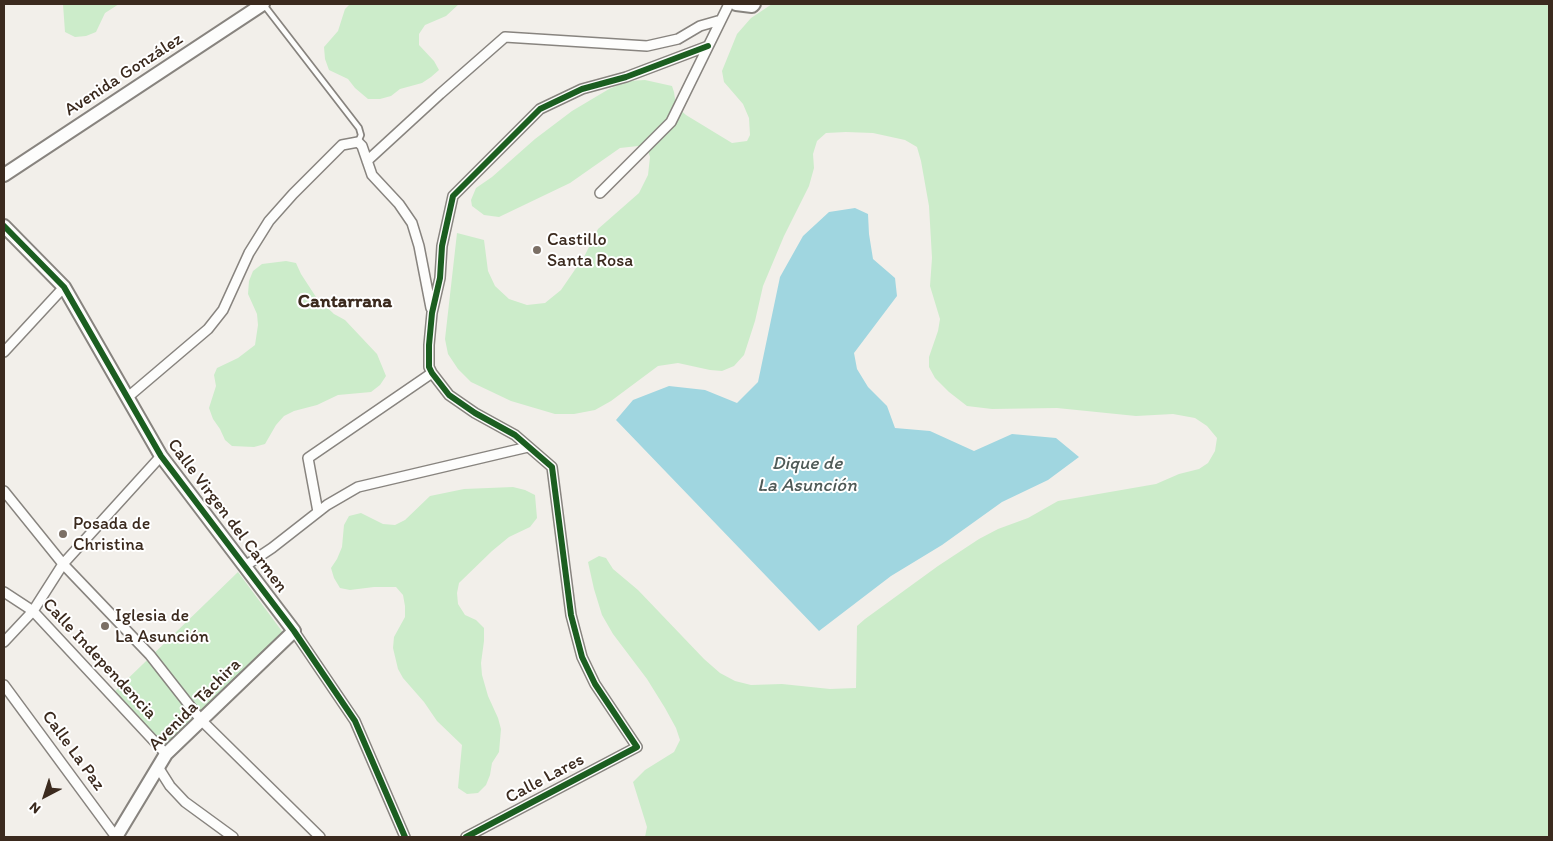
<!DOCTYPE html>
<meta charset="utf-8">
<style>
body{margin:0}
#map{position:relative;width:1553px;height:841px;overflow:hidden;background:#f2efea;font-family:Itim,sans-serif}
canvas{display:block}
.frame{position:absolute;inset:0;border:5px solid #3b2a1e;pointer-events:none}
.north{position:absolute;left:20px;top:771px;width:50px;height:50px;-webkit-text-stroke:4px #fff;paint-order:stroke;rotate:220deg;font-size:14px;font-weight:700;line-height:20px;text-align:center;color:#3b2a1e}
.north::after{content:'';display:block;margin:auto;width:18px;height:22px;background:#3b2a1e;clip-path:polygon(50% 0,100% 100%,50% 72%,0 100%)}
</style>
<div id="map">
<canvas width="1553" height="841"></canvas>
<div class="frame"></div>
<div class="north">N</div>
</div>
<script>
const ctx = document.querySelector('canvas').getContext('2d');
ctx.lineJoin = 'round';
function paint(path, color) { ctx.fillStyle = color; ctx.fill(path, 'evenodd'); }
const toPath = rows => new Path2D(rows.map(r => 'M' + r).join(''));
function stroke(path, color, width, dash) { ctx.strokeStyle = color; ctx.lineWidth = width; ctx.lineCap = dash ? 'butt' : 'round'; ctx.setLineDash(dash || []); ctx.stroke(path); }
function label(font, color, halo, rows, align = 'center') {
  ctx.font = font + ' Itim,sans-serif'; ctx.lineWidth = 4; ctx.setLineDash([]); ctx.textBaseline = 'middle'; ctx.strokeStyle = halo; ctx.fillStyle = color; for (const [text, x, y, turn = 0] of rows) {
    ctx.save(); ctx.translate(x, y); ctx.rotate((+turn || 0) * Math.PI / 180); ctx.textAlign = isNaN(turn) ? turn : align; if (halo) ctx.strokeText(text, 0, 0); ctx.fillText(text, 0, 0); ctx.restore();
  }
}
const green = toPath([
 [63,4,119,4,105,13,96,32,86,36,75,37,65,32],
 [350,4,459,4,446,16,425,25,419,34,419,45,434,61,439,70,431,77,422,83,400,89,391,96,380,99,368,99,355,88,348,79,329,70,325,59,324,47,338,31,345,9],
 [772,4,1549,4,1549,837,645,837,647,827,633,782,645,770,674,752,680,740,676,728,665,708,647,679,613,634,602,615,594,589,588,562,599,556,606,558,613,569,638,590,704,659,720,673,735,681,751,685,782,684,830,689,856,688,857,626,865,619,938,566,979,539,998,529,1028,518,1058,501,1156,484,1179,474,1199,469,1208,463,1215,451,1217,438,1207,426,1195,418,1173,414,1136,416,1057,408,992,409,967,406,949,392,935,378,929,367,929,357,938,331,940,319,930,286,932,258,929,206,921,161,917,147,905,140,873,133,846,132,826,133,817,141,813,154,814,168,809,186,784,236,763,286,755,321,744,355,734,366,722,371,710,370,678,363,658,366,611,401,595,410,574,414,555,414,511,401,471,382,458,369,448,354,445,339,457,233,484,240,488,271,495,286,509,299,527,305,545,303,561,290,585,255,598,229,639,193,648,175,650,157,647,148,638,146,620,148,570,183,499,217,484,215,472,206,471,200,476,188,492,177,535,139,572,111,609,89,628,81,645,80,672,86,674,92,676,106,686,115,732,143,747,141,750,135,749,118,743,104,724,82,722,71,737,34,751,18],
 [286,261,296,263,301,274,316,297,334,314,345,320,377,354,386,376,380,385,371,392,338,395,317,405,294,411,284,416,276,425,265,444,254,447,232,446,225,440,220,429,213,419,209,408,216,386,214,375,217,368,238,358,255,345,258,325,257,314,248,294,249,281,253,271,262,264],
 [513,487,525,490,535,495,537,518,530,527,509,537,492,551,459,583,457,593,458,604,465,615,476,620,484,628,484,641,481,663,482,675,488,696,498,718,501,729,499,752,492,763,490,775,486,785,478,793,467,794,458,788,462,745,437,721,424,702,403,678,398,669,393,648,394,637,405,617,405,606,403,595,396,587,374,587,350,590,340,588,334,578,331,568,337,559,342,547,344,525,349,516,361,513,383,524,395,525,405,520,430,496,464,489],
 [238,572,287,638,166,754,111,695]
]);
const water = toPath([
 [855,208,868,214,869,234,873,259,895,278,897,296,854,353,857,369,868,387,887,406,895,428,930,431,974,451,1012,434,1056,438,1079,457,1048,480,1002,502,942,545,891,576,819,631,616,420,633,400,669,386,705,390,737,403,758,382,780,277,803,236,829,212]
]);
const lane = toPath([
 [264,5,359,128,361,135,358,142]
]);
const street = toPath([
 [367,161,440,94,505,37,647,46,678,39,700,26,721,20],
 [600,193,671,122,729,4],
 [4,352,64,287],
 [128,397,208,329,223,310,249,253,269,221,293,194,342,145,358,142,362,146,372,175,399,204,412,223,419,246,431,308],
 [4,491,63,564,150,655,201,720,320,837],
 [318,512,308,458,432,373],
 [245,566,272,548,327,505,358,487,528,447],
 [4,592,33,611,166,754],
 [294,631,355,721,405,837],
 [4,642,33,611,63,564,161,456],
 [4,685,116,837],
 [158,767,170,786,185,802,233,837],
 [466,837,637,747,595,684,582,657,571,615,552,467,515,435,475,413,449,395,432,373,429,367,429,345,432,313,440,278,442,246,453,196,540,109,582,89,626,77,708,46]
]);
const secondary = toPath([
 [736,4,752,6,754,4],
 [4,175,263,4],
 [4,226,64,287,161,456,294,631,166,754,116,837]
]);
const cycleway = toPath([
 [4,226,64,287,161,456,294,631,355,721,405,837],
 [466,837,637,747,595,684,582,657,571,615,552,467,515,435,475,413,449,395,432,373,429,367,429,345,432,313,440,278,442,246,453,196,540,109,582,89,626,77,708,46]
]);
const markers = [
 [537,250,5,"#7b6f65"],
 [63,534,5,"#7b6f65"],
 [105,626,5,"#7b6f65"]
];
const streetNames = [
 ["Avenida González",124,75,-33],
 ["Calle Virgen del Carmen",227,516,53],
 ["Calle Independencia",99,659,47],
 ["Avenida Táchira",195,705,-45],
 ["Calle La Paz",73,751,54],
 ["Calle Lares",545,779,-28]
];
const poiNames = [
 ["Castillo",547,240],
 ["Santa Rosa",547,261],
 ["Posada de",73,524],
 ["Christina",73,545],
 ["Iglesia de",115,616],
 ["La Asunción",115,637]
];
const neighbourhoodNames = [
 ["Cantarrana",345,302]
];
const waterNames = [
 ["Dique de",807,464],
 ["La Asunción",807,486]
];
paint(green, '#ccecca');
paint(water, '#a0d6e0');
stroke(lane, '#88847f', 8);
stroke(street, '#88847f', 12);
stroke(secondary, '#88847f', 16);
stroke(lane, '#fdfdfc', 4.5);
stroke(street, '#fdfdfc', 9);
stroke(secondary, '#fdfdfc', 12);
stroke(cycleway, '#1b5e20', 6);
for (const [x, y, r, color] of markers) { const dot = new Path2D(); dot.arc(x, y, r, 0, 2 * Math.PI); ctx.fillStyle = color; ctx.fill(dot); stroke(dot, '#fff', 2); }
label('18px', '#3b2a1e', '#fff', streetNames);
label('18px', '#3b2a1e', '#fff', poiNames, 'left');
label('bold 19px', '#3b2a1e', '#fff', neighbourhoodNames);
label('italic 19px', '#4f5a57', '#fff', waterNames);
</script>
